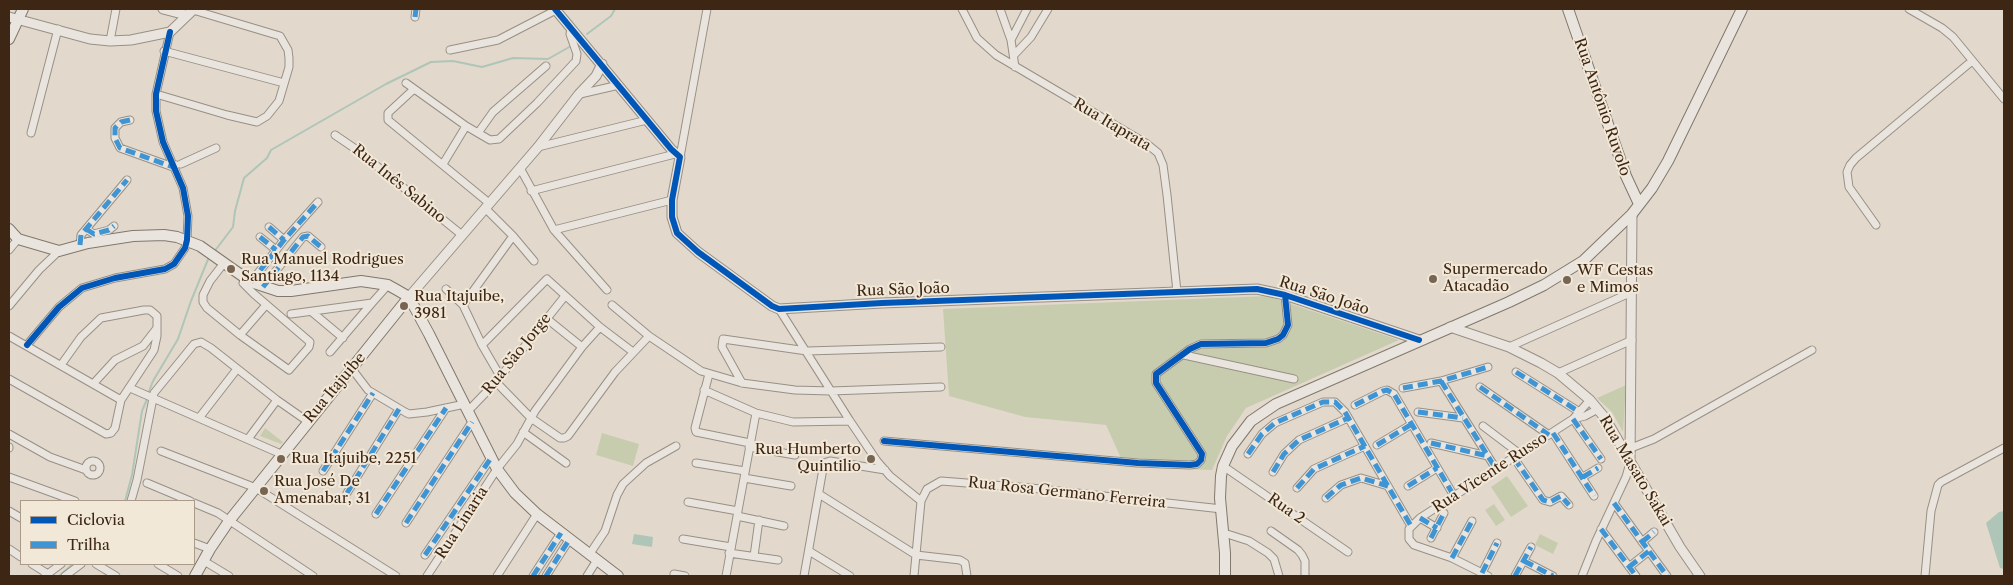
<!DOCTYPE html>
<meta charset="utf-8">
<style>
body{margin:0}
#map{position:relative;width:2013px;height:585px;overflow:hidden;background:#e2d9cc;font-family:"Libre Caslon Text",serif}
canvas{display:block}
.frame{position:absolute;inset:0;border:10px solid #3e2614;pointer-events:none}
.legend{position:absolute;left:20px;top:500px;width:175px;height:65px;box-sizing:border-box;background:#f2e8d8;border:1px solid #aa9a8a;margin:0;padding:6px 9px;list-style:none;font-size:15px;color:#3e2614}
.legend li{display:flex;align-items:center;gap:10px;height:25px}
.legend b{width:25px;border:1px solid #aa9a8a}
</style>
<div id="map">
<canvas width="2013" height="585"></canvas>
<div class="frame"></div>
<ul class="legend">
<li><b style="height:6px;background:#0057b8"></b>Ciclovia</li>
<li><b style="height:6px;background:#3f95d3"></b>Trilha</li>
</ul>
</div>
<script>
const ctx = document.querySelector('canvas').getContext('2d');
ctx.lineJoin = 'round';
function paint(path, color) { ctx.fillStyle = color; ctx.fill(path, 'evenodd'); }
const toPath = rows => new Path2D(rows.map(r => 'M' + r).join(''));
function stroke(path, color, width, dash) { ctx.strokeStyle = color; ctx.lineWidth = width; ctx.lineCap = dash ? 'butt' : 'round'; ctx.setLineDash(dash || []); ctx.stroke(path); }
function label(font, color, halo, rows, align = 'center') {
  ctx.font = font + ' "Libre Caslon Text",serif'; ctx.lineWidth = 4; ctx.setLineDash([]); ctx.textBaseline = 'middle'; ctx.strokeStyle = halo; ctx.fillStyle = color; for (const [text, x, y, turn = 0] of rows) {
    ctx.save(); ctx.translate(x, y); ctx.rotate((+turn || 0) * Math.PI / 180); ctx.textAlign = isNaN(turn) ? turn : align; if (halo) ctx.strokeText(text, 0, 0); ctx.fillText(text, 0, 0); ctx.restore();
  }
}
const green = toPath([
 [1267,296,1399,340,1246,408,1227,436,1212,470,1125,467,1106,425,1025,417,949,396,943,309],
 [1626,385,1623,432,1612,412,1597,398],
 [265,428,283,442,281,444,260,436],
 [602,433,639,444,633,466,596,455],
 [1507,476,1528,506,1511,517,1491,487],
 [1494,504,1505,520,1496,526,1485,510],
 [1540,534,1558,543,1553,554,1535,545]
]);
const water = toPath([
 [2004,511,2004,569,2000,568,1986,523,1999,512],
 [634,534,653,537,652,547,632,544]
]);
const stream = toPath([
 [587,34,611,16,615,9],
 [214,252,233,227,235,211,244,178,267,158,271,150,386,84,431,62,453,61,482,67,513,58,548,59,571,46],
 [148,394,153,381,178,339,191,301,209,257],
 [125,501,132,475,142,411,147,399],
 [59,576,73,564]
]);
const minor = toPath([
 [962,9,977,38,996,55,1147,144,1158,153,1163,165,1167,195,1177,292],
 [1000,9,1011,40],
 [1909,9,1942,28,1953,37,2004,99],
 [415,17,416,9],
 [110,41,116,9],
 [450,50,498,40,556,10],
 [164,51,284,83],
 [1014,55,1031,37,1048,9],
 [1015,67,1011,40,1027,9],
 [406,83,466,126,490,140,499,139,537,103,576,61,577,54,570,34,571,28],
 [414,89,388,113,388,120,489,203],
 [156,94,227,115,257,122,267,116,279,101,289,67,289,58,288,50,280,36,193,10],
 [580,94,619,85],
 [130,120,121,122,115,128,115,138,120,148,173,167,176,165],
 [31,133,58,29],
 [478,133,493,112,546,66],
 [335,135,357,150,462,235],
 [538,147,647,120],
 [680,157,707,9],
 [181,164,216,148],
 [443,164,466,126],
 [520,168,554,230,607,290],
 [531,191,675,154],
 [485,208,513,236,534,261],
 [1876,225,1849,187,1847,172,1850,165,1856,158,1972,61],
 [269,227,284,240],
 [86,229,94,234,109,230,114,226],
 [554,230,672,200],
 [260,237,276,250],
 [80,245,81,235,127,180],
 [9,250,18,239],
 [224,263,210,281,203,295,203,302,207,308,240,335,289,370,309,347,310,342,254,294,243,283,245,279],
 [251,282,284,240,318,202],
 [263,287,303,237,308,236,321,247],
 [446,289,463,305,482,345,500,376],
 [463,305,513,236],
 [612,305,649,336,701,371,742,383,795,390,831,391,941,387],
 [9,306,39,270,59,251],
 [779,309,850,421,877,461,890,476,921,501],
 [312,312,343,338],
 [291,314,372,303,388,285],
 [546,318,582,347],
 [240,335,266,305],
 [9,336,121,400],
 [27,345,59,307,82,288,115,278,165,269,174,264,185,248,187,240,188,216,183,188,163,142,156,111,156,94,170,32],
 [482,345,547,279,600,327,633,352],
 [1509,347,1632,292],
 [330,352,372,303],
 [1184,355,1294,379],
 [352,369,368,390,405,412,409,414,427,412,465,404],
 [1516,372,1578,411],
 [1558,373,1632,340],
 [709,374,695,428,696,432,750,443],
 [9,379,106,434,111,433,115,428,121,400,154,350,157,336,157,316,150,310,144,310,101,318,81,337,61,365],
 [1441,381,1496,469],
 [496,382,531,418,560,438,564,438,568,436,615,372,649,336],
 [94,383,115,360,143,346,157,328],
 [742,383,722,347,723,339,807,351,941,347],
 [1480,387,1549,435],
 [130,388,281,454],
 [1403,388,1441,381,1488,367],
 [704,390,756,413],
 [1355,405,1383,391,1387,390,1394,394,1454,496],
 [468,411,496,382,565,296],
 [1418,412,1463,418],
 [199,418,237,369],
 [1573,419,1601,459],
 [1573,419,1585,416,1598,409],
 [1483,426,1520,454],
 [523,432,566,463],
 [1553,433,1594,496],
 [9,434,50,457,86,470],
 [248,439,277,400],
 [884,441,1138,463,1190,465,1197,464,1201,460,1202,454,1156,383,1156,374,1190,349,1201,344,1266,343,1278,339,1283,335,1288,325,1285,295],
 [1431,443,1488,456],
 [1377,445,1412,424],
 [749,447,795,455],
 [9,448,9,447],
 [1631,448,1654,439,1812,350],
 [161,451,256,488,396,576],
 [1248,454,1262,434,1275,423,1323,402,1335,402,1345,412,1411,526],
 [1514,458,1543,500,1550,502,1561,496,1569,505],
 '86 468a7 7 0 1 1 14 0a7 7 0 1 1-14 0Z',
 [696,463,745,471],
 [1223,466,1348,552],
 [323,471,373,393],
 [1273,472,1284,454,1299,440,1348,418],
 [9,477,75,501],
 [1583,477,1598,468],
 [744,478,791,486],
 [147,483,190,501],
 [1408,486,1437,468],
 [1297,488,1314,469,1365,446],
 [347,493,399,409],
 [819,494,916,555,960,560,965,563,967,576],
 [1326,498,1341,485,1361,478,1388,486],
 [131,501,137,480,154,393,194,344,201,342,211,348,277,400,307,421],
 [688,502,738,511],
 [194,503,218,513,313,576],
 [1614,503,1667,576],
 [9,511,21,518],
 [376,514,446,408],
 [737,516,784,526],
 [1420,518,1437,528],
 [406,523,472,422],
 [1601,529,1636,576],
 [1271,531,1298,550,1302,555,1305,561,1305,576],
 [1224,533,1249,541,1268,553,1274,559,1279,576],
 [1431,538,1444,513],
 [683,539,731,547],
 [1642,542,1654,532],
 [194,543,210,549],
 [9,549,21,557],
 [809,551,850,576],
 [729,553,778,560],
 [425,555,491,458],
 [589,555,605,531,617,495,623,484,646,463,676,446],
 [754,556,759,520],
 [1452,558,1472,521],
 [204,561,229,576],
 [1524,561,1553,576],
 [32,564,48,574],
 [96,564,116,576],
 [158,564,178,576],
 [1629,567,1649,551],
 [1482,573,1497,543],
 [674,574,685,576],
 [45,576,61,564],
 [65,576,81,564],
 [427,576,497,469,517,444,535,411,582,347,600,327],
 [497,576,537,514],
 [533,576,561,533],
 [546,576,569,540],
 [587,576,597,560],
 [726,576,756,413,793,422,850,421],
 [804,576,824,463,830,461,885,470],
 [914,576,921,501,927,489,941,481,1031,488,1222,509],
 [1488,576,1452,558,1414,545,1409,539,1409,529,1420,518,1573,419,1590,400],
 [1515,576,1531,547],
 [1582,576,1596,541,1626,477,1630,463],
 [1925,576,1931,511,1938,485,1941,482,2004,448]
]);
const tertiary = toPath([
 [163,9,186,15],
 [555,9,671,149,680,157,672,200,672,217,677,233,698,252,772,306,779,309,882,303,1257,289,1285,295,1419,340],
 [9,17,90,39,110,41,131,40,170,32,194,9],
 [409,297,538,147,579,94,596,76,602,64],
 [1450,327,1509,347,1541,363,1558,373,1590,400,1605,418,1680,547,1700,576],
 [1630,463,1632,214]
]);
const secondary = toPath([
 [1568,9,1626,176,1639,204],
 [9,39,23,9],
 [9,229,18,239,59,251,88,243,133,236,164,235,177,237,200,246,251,282,278,291,291,291,361,281,388,285,397,290,409,297,429,334,497,469,515,493,537,514,618,576],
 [195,576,210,549,229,521,409,297],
 [1225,576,1225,553,1220,498,1221,476,1223,466,1232,446,1251,421,1276,404,1509,302,1544,285,1583,261,1632,214,1652,188,1668,161,1742,9]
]);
const quiet = toPath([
 [415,17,416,9],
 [130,120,121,122,115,128,115,138,120,148,173,167],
 [269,227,284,240],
 [86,229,94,234,109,230,114,226],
 [260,237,276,250],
 [80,245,81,235,127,180],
 [243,281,245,279],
 [251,282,284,240,318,202],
 [263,287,303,237,308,236,321,247],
 [1516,372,1578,411],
 [1441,381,1496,469],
 [1480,387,1549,435],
 [1403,388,1441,381,1488,367],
 [1355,405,1383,391,1387,390,1394,394,1454,496],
 [1418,412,1463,418],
 [1573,419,1601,459],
 [1553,433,1594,496],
 [1431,443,1488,456],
 [1377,445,1412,424],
 [1248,454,1262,434,1275,423,1323,402,1335,402,1345,412,1411,526],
 [1514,458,1543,500,1550,502,1561,496,1569,505],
 [323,471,373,393],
 [1273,472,1284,454,1299,440,1348,418],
 [1583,477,1598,468],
 [1408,486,1437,468],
 [1297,488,1314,469,1365,446],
 [347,493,399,409],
 [1326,498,1341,485,1361,478,1388,486],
 [1614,503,1667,576],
 [376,514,446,408],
 [1420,518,1437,528],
 [406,523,472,422],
 [1601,529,1636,576],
 [1431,538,1444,513],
 [1642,542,1654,532],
 [425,555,491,458],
 [1452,558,1472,521],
 [1524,561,1553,576],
 [1629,567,1649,551],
 [1482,573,1497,543],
 [533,576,561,533],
 [546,576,569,540],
 [1515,576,1531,547]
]);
const cycleway = toPath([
 [555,9,671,149,680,157,672,200,672,217,677,233,698,252,772,306,779,309,882,303,1257,289,1285,295,1419,340],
 [27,345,59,307,82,288,115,278,165,269,174,264,185,248,187,240,188,216,183,188,163,142,156,111,156,94,170,32],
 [884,441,1138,463,1190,465,1197,464,1201,460,1202,454,1156,383,1156,374,1190,349,1201,344,1266,343,1278,339,1283,335,1288,325,1285,295]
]);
const markers = [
 [231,269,5,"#776554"],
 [1433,279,5,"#776554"],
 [1567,280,5,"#776554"],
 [404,306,5,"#776554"],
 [281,459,5,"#776554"],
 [871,459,5,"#776554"],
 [264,491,5,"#776554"]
];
const streetNames = [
 ["Rua Antônio Ruvolo",1602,107,71],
 ["Rua Itaprata",1112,125,31],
 ["Rua Inês Sabino",399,184,39],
 ["Rua São João",903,290,-2],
 ["Rua São João",1324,296,18],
 ["Rua São Jorge",517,354,-51],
 ["Rua Itajuíbe",335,388,-50],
 ["Rua Masato Sakai",1635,471,59],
 ["Rua Vicente Russo",1490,473,-33],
 ["Rua Rosa Germano Ferreira",1067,493,6],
 ["Rua 2",1286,509,35],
 ["Rua Linaria",462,523,-57]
];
const poiNames = [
 ["Rua Manuel Rodrigues",241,260],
 ["Santiago, 1134",241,277],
 ["Supermercado",1443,270],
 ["Atacadão",1443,287],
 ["WF Cestas",1577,271],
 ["e Mimos",1577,288],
 ["Rua Itajuibe,",414,297],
 ["3981",414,314],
 ["Rua Humberto",861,450,"right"],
 ["Quintilio",861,467,"right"],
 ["Rua Itajuibe, 2251",291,459],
 ["Rua José De",274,482],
 ["Amenabar, 31",274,499]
];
paint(green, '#c8ccaf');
paint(water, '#afc5b8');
stroke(stream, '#afc5b8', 2);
stroke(minor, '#989086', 9);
stroke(tertiary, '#989086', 11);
stroke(secondary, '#80786e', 12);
stroke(minor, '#e9e4dd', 7);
stroke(tertiary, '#e9e4dd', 9);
stroke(secondary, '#e9e4dd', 10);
stroke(quiet, '#3f95d3', 5, [10, 5]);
stroke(cycleway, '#0057b8', 6);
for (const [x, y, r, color] of markers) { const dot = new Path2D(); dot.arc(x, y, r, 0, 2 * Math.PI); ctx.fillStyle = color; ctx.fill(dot); stroke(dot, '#f2e8d8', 2); }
label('15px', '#3e2614', '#f2e8d8', streetNames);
label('15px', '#3e2614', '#f2e8d8', poiNames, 'left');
</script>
